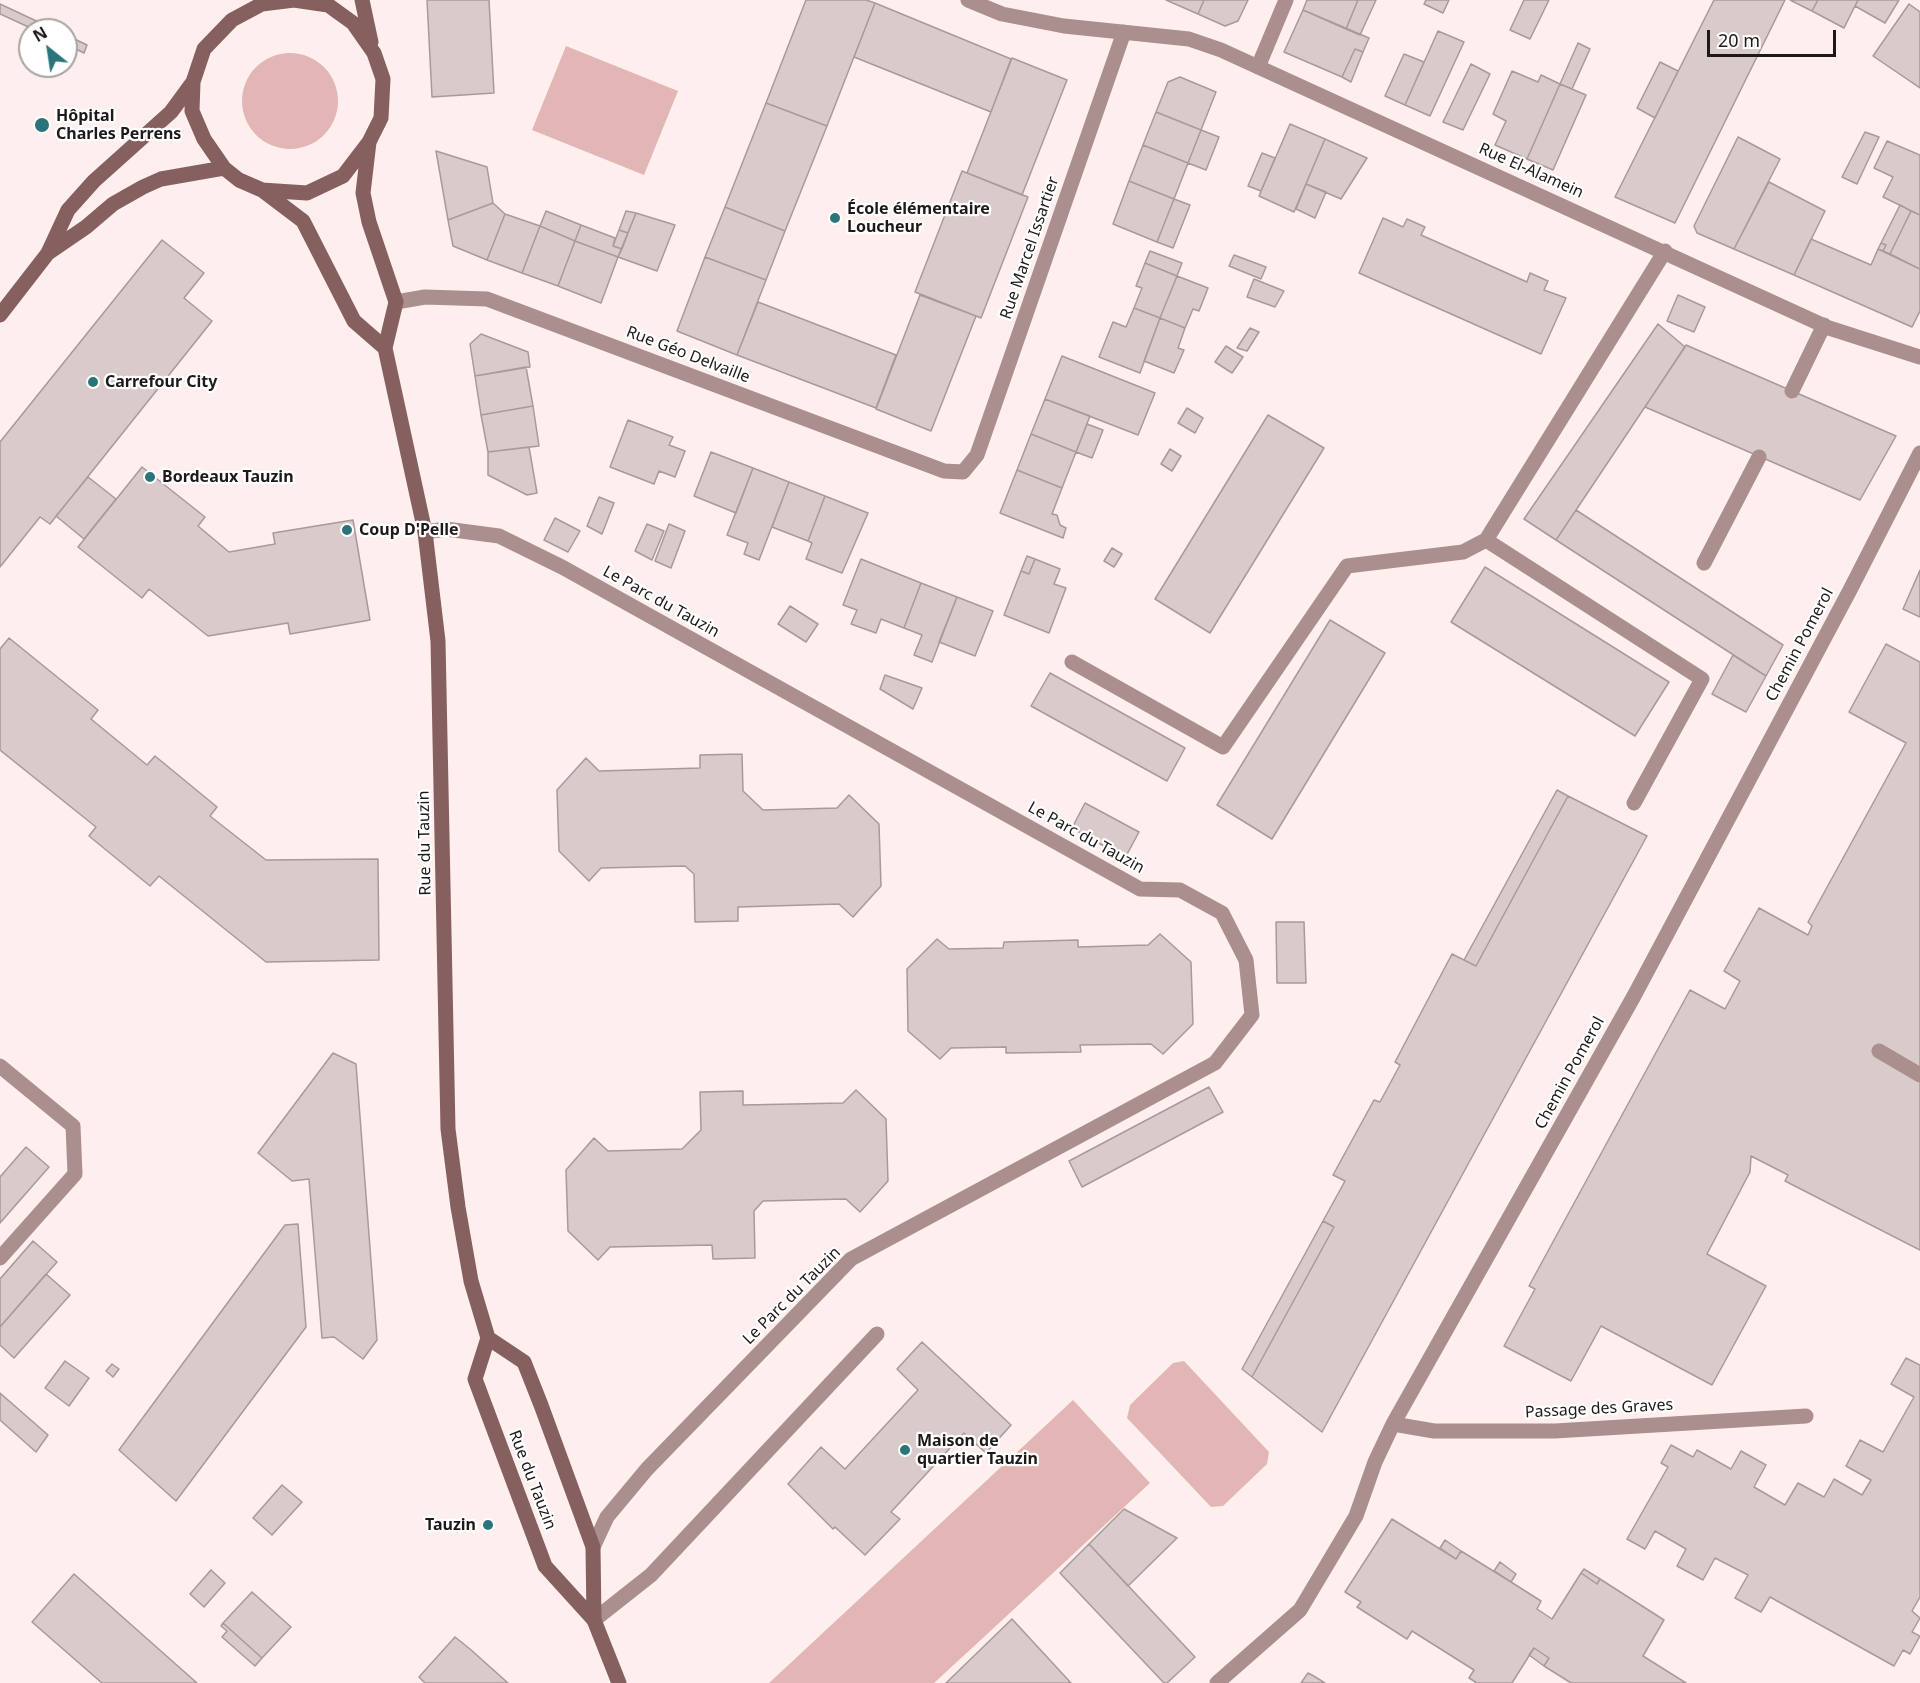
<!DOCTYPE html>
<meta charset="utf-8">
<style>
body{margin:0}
#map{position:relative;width:1920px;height:1683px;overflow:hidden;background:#feefee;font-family:"Noto Sans",sans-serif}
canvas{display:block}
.north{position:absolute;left:18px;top:18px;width:60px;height:60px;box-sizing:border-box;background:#fff;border:2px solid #a5a3a3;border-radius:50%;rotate:330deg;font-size:16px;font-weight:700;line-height:24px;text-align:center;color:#1e1918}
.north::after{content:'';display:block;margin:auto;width:21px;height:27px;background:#2b757a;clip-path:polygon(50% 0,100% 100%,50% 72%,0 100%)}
.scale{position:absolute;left:1707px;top:30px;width:129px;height:27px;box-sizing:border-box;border:3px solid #1e1918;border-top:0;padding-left:8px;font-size:18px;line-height:21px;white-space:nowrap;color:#1e1918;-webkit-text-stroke:4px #fff;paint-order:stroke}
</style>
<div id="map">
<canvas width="1920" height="1683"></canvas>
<div class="north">N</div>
<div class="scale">20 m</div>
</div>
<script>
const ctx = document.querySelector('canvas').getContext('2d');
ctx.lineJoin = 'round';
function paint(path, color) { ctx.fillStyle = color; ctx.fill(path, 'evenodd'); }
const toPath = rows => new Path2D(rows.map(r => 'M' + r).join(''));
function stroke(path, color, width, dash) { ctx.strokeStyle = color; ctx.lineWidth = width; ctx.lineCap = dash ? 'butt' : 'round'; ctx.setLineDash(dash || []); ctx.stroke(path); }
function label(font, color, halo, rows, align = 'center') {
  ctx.font = font + ' "Noto Sans",sans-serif'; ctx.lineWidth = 4.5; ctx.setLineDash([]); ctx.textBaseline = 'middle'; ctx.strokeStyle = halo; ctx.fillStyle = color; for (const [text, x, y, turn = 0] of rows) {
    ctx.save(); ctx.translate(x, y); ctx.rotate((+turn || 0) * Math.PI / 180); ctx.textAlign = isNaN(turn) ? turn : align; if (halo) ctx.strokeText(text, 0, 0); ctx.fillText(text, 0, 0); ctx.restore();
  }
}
const green = toPath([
 [566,46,678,91,644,175,532,130],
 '242 101a48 48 0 1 1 96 0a48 48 0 1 1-96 0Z',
 [1184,1361,1269,1452,1267,1464,1223,1506,1211,1507,1127,1418,1130,1405,1173,1363],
 [1073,1400,1150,1483,984,1637,934,1683,769,1683]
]);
const building = toPath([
 [427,0,489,0,494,93,432,97,427,0],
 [806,0,866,0,875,3,827,126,766,103,806,0],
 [1166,0,1204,0,1198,14,1166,0],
 [1204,0,1248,0,1238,21,1225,26,1198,14,1204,0],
 [1307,0,1358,0,1346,29,1303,10,1307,0],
 [1358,0,1376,0,1360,35,1346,29,1358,0],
 [1426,0,1449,0,1443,13,1424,4,1426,0],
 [1524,0,1549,0,1530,39,1510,30,1524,0],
 [1714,0,1785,0,1675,223,1615,197,1714,0],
 [1790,0,1818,0,1812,11,1790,0],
 [1818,0,1858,0,1844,28,1812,11,1818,0],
 [1858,0,1899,0,1885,23,1855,6,1858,0],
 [875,3,1011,59,991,112,854,57,875,3],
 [0,4,30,18,56,30,35,30,0,14,0,4],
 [1909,4,1920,12,1920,88,1873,56,1909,4],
 [1303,10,1369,38,1363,52,1355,49,1342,77,1284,52,1303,10],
 [1438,31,1464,42,1430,116,1405,105,1438,31],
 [66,35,87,45,84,53,66,44,66,35],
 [1578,43,1590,49,1572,89,1560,84,1578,43],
 [1355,49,1363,52,1351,82,1342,77,1355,49],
 [1404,54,1424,62,1405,105,1385,96,1404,54],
 [1012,58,1067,80,1022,195,967,173,1012,58],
 [1660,62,1678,71,1655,118,1637,108,1660,62],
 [1471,64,1490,74,1463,130,1443,122,1471,64],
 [1512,71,1538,82,1541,75,1560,84,1527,159,1495,145,1506,121,1493,114,1512,71],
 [1180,77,1216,92,1201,130,1156,112,1168,82,1180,77],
 [1560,84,1586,95,1553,170,1527,159,1560,84],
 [766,103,827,126,785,231,725,207,766,103],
 [1156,112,1201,130,1188,163,1143,145,1156,112],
 [1290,124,1325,139,1294,212,1259,196,1290,124],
 [1201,130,1219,137,1206,170,1188,163,1201,130],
 [1865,132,1879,137,1857,184,1842,177,1865,132],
 [1738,137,1780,159,1734,249,1697,233,1694,226,1738,137],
 [1325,139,1367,158,1341,199,1306,184,1325,139],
 [1887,141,1920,155,1920,215,1883,197,1893,177,1874,168,1887,141],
 [1143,145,1188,163,1174,199,1129,181,1143,145],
 [436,151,487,167,493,203,448,220,436,151],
 [1262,153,1275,158,1261,191,1248,186,1262,153],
 [962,171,1028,197,981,318,915,292,962,171],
 [1129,181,1174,199,1157,242,1113,224,1129,181],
 [1769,182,1825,211,1794,275,1734,249,1769,182],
 [1306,184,1326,192,1315,218,1296,209,1306,184],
 [1174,199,1190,205,1173,248,1157,242,1174,199],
 [493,203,505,214,487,260,453,246,448,220,493,203],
 [1900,205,1911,211,1890,254,1883,251,1886,245,1881,243,1900,205],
 [725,207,785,231,766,280,705,257,725,207],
 [546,211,581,225,575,241,540,226,546,211],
 [626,211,636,213,628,233,619,230,626,211],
 [1911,211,1920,215,1920,269,1890,254,1911,211],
 [636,213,675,225,657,271,618,257,636,213],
 [505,214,540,226,522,273,487,260,505,214],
 [1383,218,1403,227,1407,219,1425,227,1421,235,1527,282,1530,273,1548,281,1544,290,1566,298,1541,354,1359,273,1383,218],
 [581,225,615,238,613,246,622,249,618,257,575,241,581,225],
 [540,226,575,241,558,286,522,273,540,226],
 [619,230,628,233,622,249,613,246,619,230],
 [1811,239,1871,265,1878,249,1920,269,1920,311,1912,327,1794,275,1811,239],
 [162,240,204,273,184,298,212,321,50,524,40,517,0,567,0,442,162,240],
 [575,241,618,257,601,303,558,286,575,241],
 [1881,243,1886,245,1883,251,1878,249,1881,243],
 [1150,251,1182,263,1177,276,1145,263,1150,251],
 [1234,255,1266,267,1261,279,1229,266,1234,255],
 [705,257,766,280,737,355,677,331,705,257],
 [1145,263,1177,276,1160,318,1134,308,1142,288,1136,286,1145,263],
 [1177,276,1208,288,1199,311,1193,309,1185,328,1160,318,1177,276],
 [1254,279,1284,291,1275,307,1247,297,1254,279],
 [920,295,976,316,931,431,876,409,920,295],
 [1678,295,1705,307,1694,332,1667,321,1678,295],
 [758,302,896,355,876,408,737,355,758,302],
 [1134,308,1160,318,1140,373,1099,357,1113,322,1126,327,1134,308],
 [1160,318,1185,328,1178,348,1184,350,1174,373,1144,361,1160,318],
 [1658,324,1685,347,1556,540,1524,519,1658,324],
 [1250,328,1259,332,1247,351,1237,348,1250,328],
 [481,334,528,352,530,367,475,376,470,344,481,334],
 [1686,345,1896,436,1860,500,1645,407,1686,345],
 [1226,346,1243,357,1232,373,1215,362,1226,346],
 [1062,356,1155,393,1138,435,1045,399,1062,356],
 [526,367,533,406,481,415,475,376,526,367],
 [1045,399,1090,416,1076,452,1031,434,1045,399],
 [533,406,539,446,488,452,481,415,533,406],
 [1187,408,1203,418,1195,433,1178,423,1187,408],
 [1268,415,1324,448,1210,633,1155,599,1268,415],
 [628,420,673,437,669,445,685,451,675,477,659,471,654,484,610,467,628,420],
 [1087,424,1103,430,1092,458,1076,452,1087,424],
 [1031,434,1076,452,1062,488,1017,470,1031,434],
 [529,447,537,493,527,495,488,475,488,452,529,447],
 [1170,449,1181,456,1172,471,1161,464,1170,449],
 [711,452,753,468,736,513,694,496,711,452],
 [142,467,205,517,198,526,229,552,275,544,273,533,353,520,370,620,290,634,288,623,208,636,149,589,142,598,78,547,142,467],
 [753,468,789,482,759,560,744,554,748,543,727,535,753,468],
 [1017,470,1062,488,1052,514,1057,515,1060,525,1066,528,1063,538,1000,513,1017,470],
 [88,477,116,499,84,539,56,516,88,477],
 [789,482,825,496,808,541,772,527,789,482],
 [825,496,868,513,842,573,806,559,812,543,808,541,825,496],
 [599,497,614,503,602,534,587,526,599,497],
 [1576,510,1783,645,1766,676,1556,540,1576,510],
 [555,518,580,531,568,552,544,540,555,518],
 [647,524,664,531,652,560,635,551,647,524],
 [669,524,685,531,671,568,655,561,669,524],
 [1112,548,1122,554,1114,567,1104,561,1112,548],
 [1027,556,1035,559,1029,574,1021,571,1027,556],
 [861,559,921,583,904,628,881,619,876,633,851,624,857,610,843,605,861,559],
 [1035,559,1060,569,1054,584,1066,588,1049,633,1004,615,1021,571,1029,574,1035,559],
 [1485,567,1669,682,1635,736,1451,622,1485,567],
 [1920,570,1920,617,1903,609,1920,570],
 [921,583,957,597,932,662,914,655,922,635,904,628,921,583],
 [957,597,993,611,975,656,939,642,957,597],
 [790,606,818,624,806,642,778,624,790,606],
 [1330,620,1385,653,1272,839,1217,805,1330,620],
 [9,638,98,710,91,719,147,765,155,756,217,807,210,816,266,860,378,859,379,960,266,962,159,876,150,886,89,836,96,827,0,750,0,649,9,638],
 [1886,644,1920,662,1920,1250,1785,1181,1788,1175,1751,1156,1750,1172,1707,1254,1766,1286,1712,1385,1601,1326,1571,1381,1504,1346,1535,1289,1529,1286,1690,990,1725,1009,1740,981,1724,971,1759,908,1808,935,1812,926,1808,922,1906,743,1849,712,1886,644],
 [1733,655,1766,676,1746,712,1712,694,1733,655],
 [1050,673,1185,748,1167,781,1031,706,1050,673],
 [885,675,922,688,913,709,880,689,885,675],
 [742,754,743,791,763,810,837,808,849,795,879,824,881,886,853,917,839,904,738,907,738,921,695,922,694,874,685,866,601,868,589,881,559,851,557,790,586,758,599,771,700,768,700,755,742,754],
 [1557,790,1568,796,1476,966,1464,960,1557,790],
 [1568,796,1647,836,1322,1432,1252,1377,1334,1227,1323,1221,1345,1181,1333,1175,1374,1100,1380,1102,1400,1065,1395,1062,1452,954,1476,966,1568,796],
 [1085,803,1139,832,1125,858,1072,828,1085,803],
 [1276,922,1304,922,1306,983,1277,983,1276,922],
 [1160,934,1191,962,1193,1024,1163,1054,1151,1044,1080,1045,1081,1052,1006,1053,1006,1047,951,1048,940,1059,908,1031,907,969,937,939,949,949,1003,948,1004,942,1078,940,1078,947,1148,945,1160,934],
 [333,1053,356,1064,377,1340,363,1359,334,1337,322,1338,309,1179,292,1181,258,1153,333,1053],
 [1209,1087,1223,1112,1082,1187,1069,1161,1209,1087],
 [856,1090,886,1119,888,1181,860,1212,846,1199,763,1201,754,1211,755,1258,713,1259,712,1245,610,1247,598,1260,568,1231,566,1170,594,1138,608,1151,682,1149,701,1130,700,1092,743,1091,743,1105,843,1103,856,1090],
 [26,1147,49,1167,0,1223,0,1177,26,1147],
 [1323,1221,1334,1227,1252,1377,1242,1369,1323,1221],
 [298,1224,306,1327,176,1501,119,1450,285,1225,298,1224],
 [33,1241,57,1262,0,1327,0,1279,33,1241],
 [46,1274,70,1295,14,1358,0,1345,0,1327,46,1274],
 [922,1342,1011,1425,986,1453,964,1433,891,1512,900,1519,865,1555,835,1527,833,1529,788,1484,821,1447,845,1469,918,1390,897,1369,922,1342],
 [1906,1358,1920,1365,1920,1597,1912,1611,1920,1618,1912,1632,1920,1636,1910,1654,1903,1650,1894,1666,1770,1597,1761,1612,1735,1598,1748,1575,1715,1558,1703,1580,1677,1566,1686,1549,1655,1531,1645,1549,1627,1539,1668,1467,1661,1463,1671,1445,1693,1457,1697,1450,1731,1469,1741,1451,1766,1465,1754,1487,1785,1505,1798,1483,1824,1497,1834,1479,1862,1495,1871,1480,1846,1466,1860,1440,1883,1452,1914,1397,1891,1384,1906,1358],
 [65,1361,89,1378,69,1406,45,1388,65,1361],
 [112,1364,119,1369,113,1377,106,1371,112,1364],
 [0,1393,48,1435,36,1452,0,1420,0,1393],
 [282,1485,302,1502,272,1535,253,1518,282,1485],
 [1124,1509,1177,1538,1128,1586,1089,1544,1124,1509],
 [1392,1519,1456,1559,1461,1551,1511,1582,1541,1601,1537,1609,1552,1619,1581,1573,1597,1584,1600,1579,1664,1620,1643,1656,1686,1683,1571,1683,1544,1666,1549,1658,1534,1648,1512,1683,1477,1683,1469,1678,1474,1670,1412,1631,1407,1639,1357,1607,1361,1602,1345,1592,1392,1519],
 [1445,1540,1461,1551,1456,1559,1440,1548,1445,1540],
 [1089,1544,1195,1657,1167,1683,1164,1683,1060,1573,1089,1544],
 [1500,1562,1516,1574,1511,1582,1494,1571,1500,1562],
 [1584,1569,1600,1579,1597,1584,1581,1573,1584,1569],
 [211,1570,225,1583,204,1607,190,1594,211,1570],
 [74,1574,197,1683,102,1683,32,1622,74,1574],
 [252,1592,291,1627,262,1658,223,1623,252,1592],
 [1012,1619,1071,1683,946,1683,1012,1619],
 [223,1623,262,1658,255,1666,222,1637,227,1631,221,1626,223,1623],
 [455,1637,470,1649,508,1683,425,1683,419,1677,455,1637],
 [1534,1648,1549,1658,1544,1666,1529,1655,1534,1648],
 [1308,1673,1312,1675,1325,1683,1301,1683,1308,1673]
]);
const lane = toPath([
 [1792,391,1824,325],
 [425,532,446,529,499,536,562,567,1140,889,1180,890,1222,913,1246,960,1252,1015,1215,1063,851,1259,647,1469,607,1517,593,1547],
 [1486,540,1702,679,1634,803],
 [1704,563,1759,457],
 [1072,662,1223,747,1347,566,1463,552,1486,540,1665,251],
 [0,1066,73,1126,75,1174,0,1258],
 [594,1620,651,1575,877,1334]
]);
const street = toPath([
 [968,0,1002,14,1064,26,1189,39,1221,50,1829,328,1920,357],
 [1258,67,1286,0],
 [396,302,425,297,487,299,944,471,963,472,977,455,1124,32],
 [1879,1051,1920,1075],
 [1393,1424,1434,1431,1555,1431,1806,1416],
 [1217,1683,1300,1610,1356,1516,1375,1462,1393,1424,1634,996,1850,590,1920,453]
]);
const secondary = toPath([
 [294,0,328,5,353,23,374,53,383,79,381,118,369,142,343,176,307,193,262,190,239,180,224,168,204,139,192,111,193,82,204,49,232,20,262,4,294,0],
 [362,0,371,42],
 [369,142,363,193,369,222,396,302,385,348,425,532,438,641,448,1129,458,1207,471,1281,488,1338,475,1379,545,1566,594,1620,619,1683],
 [262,190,303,221,354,321,385,348],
 [48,253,86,227,113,204,143,187,161,179,224,168],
 [0,315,48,253,68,210,94,181,171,112,193,82],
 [488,1338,524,1362,541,1405,593,1547,594,1620]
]);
const markers = [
 [42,125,8,"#2b757a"],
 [835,218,6,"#2b757a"],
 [93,382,6,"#2b757a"],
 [150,477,6,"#2b757a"],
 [347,530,6,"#2b757a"],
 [905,1450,6,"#2b757a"],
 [488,1525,6,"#2b757a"]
];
const poiNames = [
 ["Hôpital",56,116],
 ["Charles Perrens",56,134],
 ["École élémentaire",847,209],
 ["Loucheur",847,227],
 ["Carrefour City",105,382],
 ["Bordeaux Tauzin",162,477],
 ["Coup D'Pelle",359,530],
 ["Maison de",917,1441],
 ["quartier Tauzin",917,1459],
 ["Tauzin",476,1525,"right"]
];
const streetNames = [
 ["Rue El-Alamein",1531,171,24],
 ["Rue Marcel Issartier",1030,248,-71],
 ["Rue Géo Delvaille",688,355,21],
 ["Le Parc du Tauzin",661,602,29],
 ["Chemin Pomerol",1800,645,-62],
 ["Le Parc du Tauzin",1086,838,29],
 ["Rue du Tauzin",425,843,-91],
 ["Chemin Pomerol",1570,1073,-61],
 ["Le Parc du Tauzin",792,1296,-45],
 ["Passage des Graves",1599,1409,-3],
 ["Rue du Tauzin",532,1480,69]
];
paint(green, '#e2b6b4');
paint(building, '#d9cbca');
stroke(building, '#a79a99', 1.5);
stroke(lane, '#ab8f8e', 15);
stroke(street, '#ab8f8e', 15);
stroke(secondary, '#86605f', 15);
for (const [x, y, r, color] of markers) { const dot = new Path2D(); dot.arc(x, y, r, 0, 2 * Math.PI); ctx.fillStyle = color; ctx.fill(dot); stroke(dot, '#fff', 2); }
label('bold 16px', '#1e1918', '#fff', poiNames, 'left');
label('16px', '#1e1918', '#fff', streetNames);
</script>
